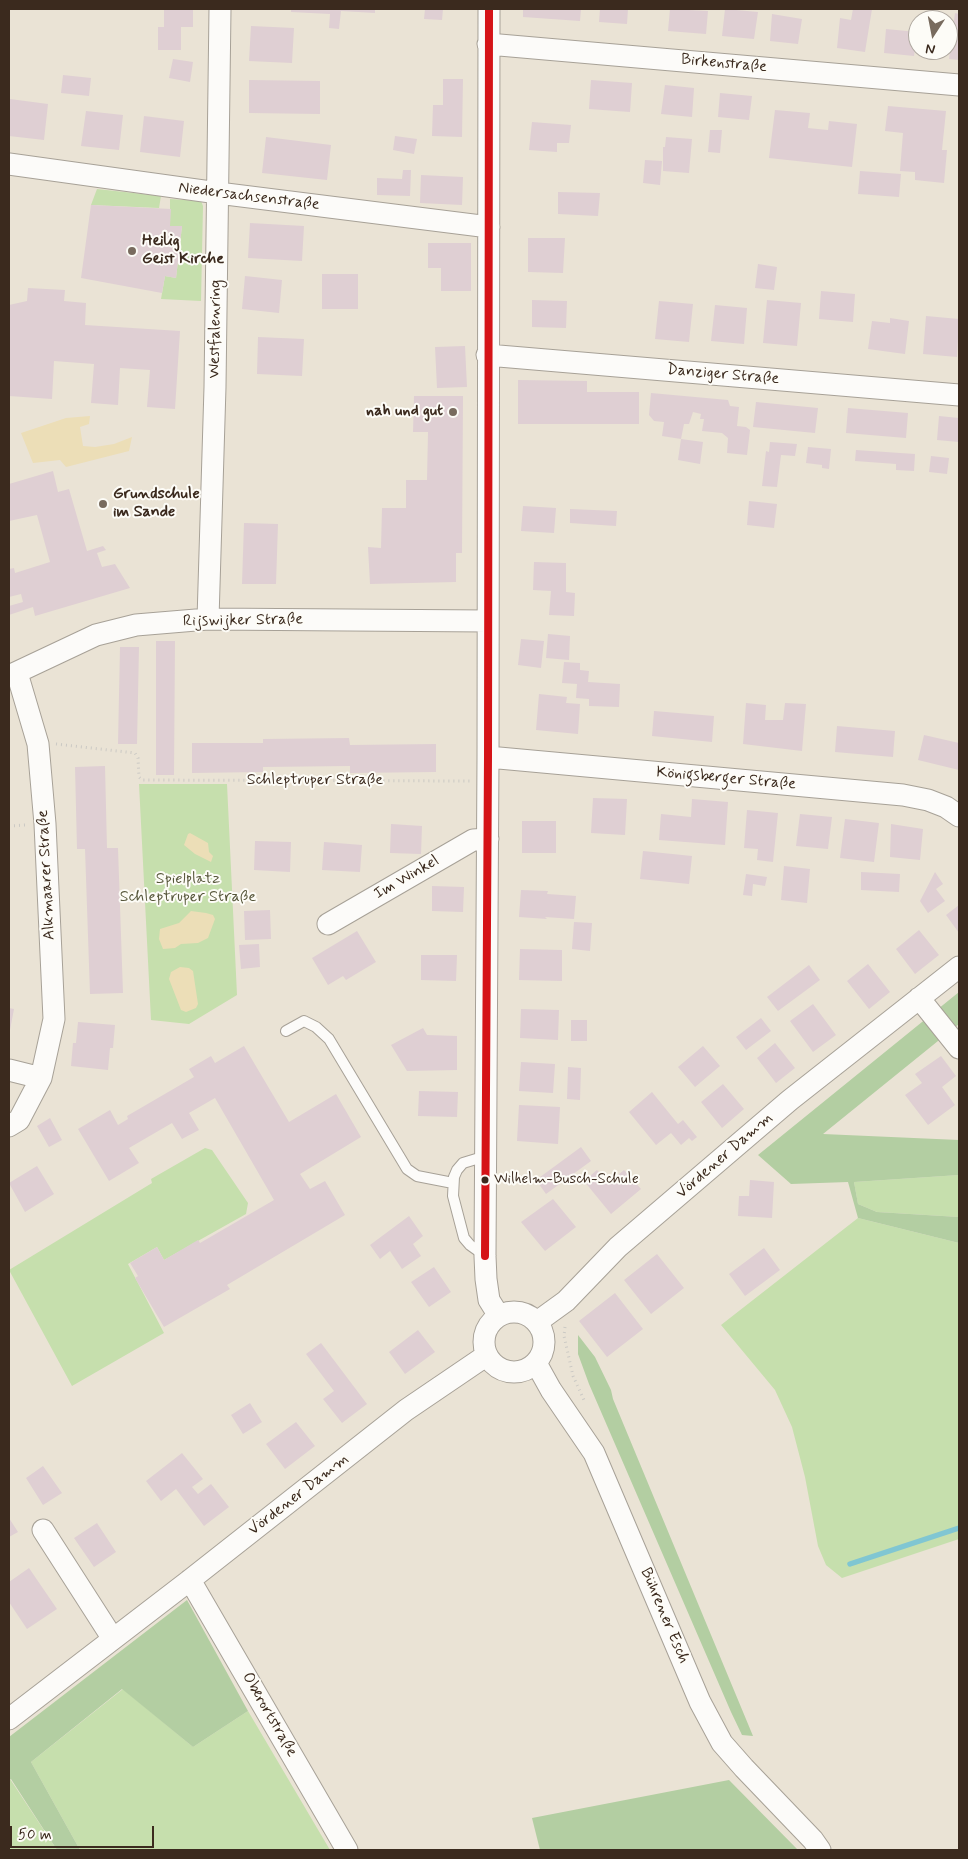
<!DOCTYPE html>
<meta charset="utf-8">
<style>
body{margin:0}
#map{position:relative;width:968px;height:1859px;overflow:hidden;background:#eae3d5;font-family:Mynerve,sans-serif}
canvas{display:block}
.frame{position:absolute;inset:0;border:10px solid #3b2a1e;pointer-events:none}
.north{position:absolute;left:908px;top:10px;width:50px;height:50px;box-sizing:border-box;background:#fdfcf7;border:1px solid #afa8a0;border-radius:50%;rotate:191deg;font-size:14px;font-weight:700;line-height:20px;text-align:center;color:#3b2a1e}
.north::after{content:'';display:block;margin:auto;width:18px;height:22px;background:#786b5e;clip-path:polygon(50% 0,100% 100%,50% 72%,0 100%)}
.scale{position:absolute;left:10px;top:1826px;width:144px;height:22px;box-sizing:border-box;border:2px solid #3b2a1e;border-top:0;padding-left:6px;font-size:15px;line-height:18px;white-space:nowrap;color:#3b2a1e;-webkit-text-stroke:4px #fdfcf7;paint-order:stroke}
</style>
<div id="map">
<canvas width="968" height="1859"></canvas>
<div class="frame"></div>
<div class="north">N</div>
<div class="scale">50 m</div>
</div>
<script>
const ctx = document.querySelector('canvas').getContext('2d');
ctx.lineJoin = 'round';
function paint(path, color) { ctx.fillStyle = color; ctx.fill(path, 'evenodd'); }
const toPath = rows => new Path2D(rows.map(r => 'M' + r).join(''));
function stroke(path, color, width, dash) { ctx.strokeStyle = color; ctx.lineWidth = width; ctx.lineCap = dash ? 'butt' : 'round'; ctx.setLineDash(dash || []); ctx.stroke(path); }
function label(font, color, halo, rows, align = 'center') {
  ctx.font = font + ' Mynerve,sans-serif'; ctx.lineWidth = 4; ctx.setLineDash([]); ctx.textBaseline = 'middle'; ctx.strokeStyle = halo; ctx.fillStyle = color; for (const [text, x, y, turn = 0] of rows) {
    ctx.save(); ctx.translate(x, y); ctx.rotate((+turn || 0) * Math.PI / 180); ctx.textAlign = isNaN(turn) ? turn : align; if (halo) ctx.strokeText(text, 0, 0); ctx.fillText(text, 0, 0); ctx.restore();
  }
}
const green = toPath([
 [97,189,161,196,159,208,91,205],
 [170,199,201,201,203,206,201,301,161,299,165,276,176,278,182,226,170,226],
 [139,784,227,784,237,995,189,1024,151,1020],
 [205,1148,212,1150,248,1203,246,1214,164,1260,157,1247,128,1264,164,1333,72,1386,9,1270,152,1183,151,1179],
 [959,1175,959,1217,877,1212,858,1204,854,1182],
 [858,1218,959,1243,959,1539,842,1578,826,1565,818,1546,805,1477,792,1427,775,1390,721,1325],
 [123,1689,193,1747,248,1711,330,1850,80,1850,31,1762],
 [10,1779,57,1850,9,1850,9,1780]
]);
const forest = toPath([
 [959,992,959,1024,823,1134,959,1140,959,1175,854,1182,858,1204,877,1212,959,1217,959,1243,858,1218,848,1182,791,1184,758,1155],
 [578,1335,595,1357,611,1390,613,1399,753,1736,742,1735,731,1712,589,1384,578,1354],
 [187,1600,248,1711,193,1747,122,1689,31,1762,80,1850,57,1850,11,1779,9,1780,9,1737],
 [729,1780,798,1850,540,1850,532,1818]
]);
const sand = toPath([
 [90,416,89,424,80,427,83,446,95,447,114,444,132,437,129,451,66,467,60,460,33,463,21,433,66,418],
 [190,833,208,843,209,852,213,856,211,862,195,854,184,845,188,834],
 [191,911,206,913,213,915,215,919,208,938,198,943,181,944,175,948,163,949,159,939,160,929,179,923],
 [180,967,189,968,193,971,198,1004,196,1008,186,1012,181,1010,169,979,171,972]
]);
const stream = toPath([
 [850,1564,959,1528]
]);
const building = toPath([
 [164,9,193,9,193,27,181,27,181,50,158,50,158,27,164,27],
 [291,9,375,9,375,13,341,11,339,29,329,28,330,14,291,12],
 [425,9,443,9,442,20,424,19],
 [523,9,581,9,580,21,523,17],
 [600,9,628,9,627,24,599,22],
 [670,9,708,11,706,34,668,31],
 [725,9,758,12,754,39,722,36],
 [853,9,872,9,865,52,837,48,840,18,851,20],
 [955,13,959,14,959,60,949,59],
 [772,14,802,19,798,44,770,41],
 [251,26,294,28,292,63,249,61],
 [886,29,917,32,914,56,884,53],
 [173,59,193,62,190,82,169,78],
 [63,75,91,78,89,96,61,93],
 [443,79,463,79,462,137,432,136,433,105,443,105],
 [249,80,320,81,320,114,249,113],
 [591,80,632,83,630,112,589,109],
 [665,85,694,88,692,117,661,114],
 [720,93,752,96,749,120,718,117],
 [10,99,48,104,44,140,9,136],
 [888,106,946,111,942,150,947,150,944,183,915,180,915,172,900,171,903,133,885,131],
 [775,110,810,113,808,128,828,130,829,121,857,124,852,167,769,158],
 [86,111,123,115,119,150,81,146],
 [144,116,184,121,180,157,140,152],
 [532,122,571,125,569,143,557,143,557,152,529,150],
 [710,130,722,130,720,153,708,152],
 [395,136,417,139,414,154,393,150],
 [266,137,331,145,327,180,262,173],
 [666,137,692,139,689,173,663,171,663,147,665,147],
 [645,160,662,161,660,185,643,183],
 [403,170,411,170,410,196,377,195,377,178,402,179],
 [860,171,901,174,899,197,858,194],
 [421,175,463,177,462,205,420,203],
 [558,192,600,193,598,216,558,214],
 [91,205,171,209,170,226,182,226,176,278,165,276,162,293,81,278],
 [250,223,304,226,302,261,248,258],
 [528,238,565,238,563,273,528,272],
 [428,243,471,243,471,291,441,291,441,268,428,268],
 [758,264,777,267,774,290,755,288],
 [322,274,358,274,358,309,322,309],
 [245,276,282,280,279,313,242,309],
 [28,288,65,290,64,301,86,303,85,325,180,331,175,409,147,407,150,370,120,368,118,405,91,403,94,364,54,361,52,399,9,396,9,305,27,301],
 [821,291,855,294,853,322,819,319],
 [532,300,567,301,566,328,532,327],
 [767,300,801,303,797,346,763,343],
 [659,301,693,304,689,342,655,339],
 [715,305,747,308,744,344,711,341],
 [926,316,959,319,957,357,923,354],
 [890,318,909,321,905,354,868,349,872,321,890,323],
 [258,337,304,339,302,376,257,374],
 [465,346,467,387,437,388,435,347],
 [518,380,587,381,587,392,639,392,639,424,518,424],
 [651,393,728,400,730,406,739,407,737,426,746,427,750,430,747,455,727,453,728,438,722,433,702,431,704,419,700,419,701,414,693,412,689,424,684,424,681,439,662,436,664,422,654,421,649,415],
 [414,396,463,396,462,553,456,553,456,582,370,584,368,547,381,548,382,508,406,508,406,480,427,480,428,432,413,432],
 [756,402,818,408,815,433,753,427],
 [848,408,908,413,906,438,846,433],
 [939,416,959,418,959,442,937,440],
 [681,439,703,442,700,464,678,460],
 [770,442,797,444,795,456,781,455,777,487,762,486,766,451,769,452],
 [808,447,831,449,829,469,822,468,822,465,806,463],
 [856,450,915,454,914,471,896,470,896,464,855,461],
 [931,456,949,458,947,474,929,472],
 [53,471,58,492,69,489,87,551,103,546,106,550,97,553,102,567,115,564,130,588,35,616,33,607,9,615,9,606,23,602,21,594,9,597,9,569,14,568,15,573,50,562,37,515,9,521,9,484],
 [749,501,777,504,774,528,747,525],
 [523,506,556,508,554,533,521,531],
 [570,509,617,511,616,526,570,523],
 [244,523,278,524,276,584,242,584],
 [534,562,566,563,566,592,575,593,574,616,549,615,551,591,533,590],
 [548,634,570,636,569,660,546,658],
 [521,639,544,641,541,668,518,665],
 [156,641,175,641,174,775,156,775],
 [120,647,139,647,137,744,118,744],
 [564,662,580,663,580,670,589,671,588,682,620,684,619,707,589,706,589,699,576,698,577,684,562,683],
 [539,694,567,697,566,703,580,704,578,734,536,730],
 [746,703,766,705,765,720,783,720,785,703,806,704,802,751,743,744],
 [654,711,714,716,712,742,652,736],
 [837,726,895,731,893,757,835,752],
 [924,735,959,743,959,770,918,760],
 [349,738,350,745,436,744,436,772,350,773,350,766,263,767,263,772,192,773,192,743,263,743,263,739],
 [105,766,107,848,118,848,123,993,90,994,85,849,77,849,75,767],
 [593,798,627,799,625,835,591,833],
 [692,799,728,802,725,845,659,840,661,814,691,817],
 [747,810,778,813,773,862,757,860,758,849,744,848],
 [800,814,832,817,828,849,796,846],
 [845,819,879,823,874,862,840,858],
 [522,821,556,821,556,853,522,853],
 [391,824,422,826,421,854,390,853],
 [891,824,923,829,920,860,890,857],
 [255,841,291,842,290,872,254,870],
 [324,842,362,845,360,872,322,870],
 [643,851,692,856,689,884,640,879],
 [784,866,810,869,807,903,781,900],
 [861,872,900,874,899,892,861,890],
 [935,872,943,884,936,889,945,901,928,913,920,901],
 [746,874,767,877,765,886,753,884,752,896,743,895],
 [432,886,464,887,463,912,432,911],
 [521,890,548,891,547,894,576,896,574,919,545,917,547,919,519,917],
 [959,905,959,933,946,915],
 [270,910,271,939,245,940,244,911],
 [574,922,592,923,590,951,572,949],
 [919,930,939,955,915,974,896,949],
 [357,931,376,962,346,980,343,976,328,985,312,958],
 [259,944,260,967,241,969,239,945],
 [520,949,562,950,562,981,519,980],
 [421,955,457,955,456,981,421,980],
 [868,964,890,992,869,1009,847,981],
 [809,965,820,980,778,1011,767,997],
 [813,1004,836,1035,813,1052,790,1021],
 [9,1008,14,1009,10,1030,9,1030],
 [521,1009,559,1010,558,1040,520,1038],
 [761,1018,771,1031,746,1050,736,1037],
 [571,1020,587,1020,587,1041,571,1041],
 [78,1022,115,1025,113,1048,110,1048,108,1070,71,1066,73,1043,76,1043],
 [423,1028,427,1035,457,1036,457,1070,407,1071,391,1045],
 [775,1043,795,1068,776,1083,757,1058],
 [244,1046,289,1122,336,1094,361,1137,300,1174,310,1189,325,1181,345,1215,227,1285,230,1289,164,1327,135,1278,138,1276,130,1263,157,1247,164,1260,198,1240,200,1243,274,1200,215,1098,189,1113,199,1130,182,1139,172,1123,129,1148,139,1163,109,1181,78,1129,110,1110,118,1125,128,1119,127,1116,194,1077,189,1069,211,1056,215,1063],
 [703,1046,720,1066,695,1087,678,1067],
 [941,1056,956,1076,942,1087,955,1105,928,1125,905,1095,922,1083,915,1074],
 [521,1062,555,1064,553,1093,519,1091],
 [568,1067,581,1068,580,1100,567,1099],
 [723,1084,744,1109,722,1128,701,1102],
 [419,1091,458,1092,457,1117,418,1116],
 [652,1092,678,1124,683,1120,697,1137,692,1141,689,1138,681,1145,671,1133,656,1145,629,1112],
 [519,1105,560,1107,558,1144,517,1141],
 [50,1118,62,1140,49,1147,37,1126],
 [581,1147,591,1161,546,1194,536,1180],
 [37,1166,54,1194,25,1212,9,1183],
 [597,1170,608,1183,624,1170,641,1189,611,1214,584,1181],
 [750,1180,774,1182,772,1218,738,1216,739,1196,749,1196],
 [553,1199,576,1227,545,1251,521,1222],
 [409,1216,423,1236,413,1244,421,1256,402,1269,390,1251,380,1259,370,1245],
 [764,1248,780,1270,745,1296,729,1274],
 [657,1254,684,1288,651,1314,624,1280],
 [434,1267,451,1292,429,1307,411,1282],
 [615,1293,643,1329,607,1357,579,1321],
 [418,1330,435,1352,405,1374,389,1352],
 [321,1343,367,1404,342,1423,323,1399,334,1391,306,1354],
 [250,1403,262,1422,243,1434,231,1415],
 [296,1422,315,1446,285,1469,266,1444],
 [182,1453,203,1479,192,1487,198,1494,211,1484,229,1507,204,1526,176,1489,161,1501,146,1481],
 [43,1466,62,1493,43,1505,26,1478],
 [9,1518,18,1532,9,1537],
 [97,1523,116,1552,94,1567,74,1538],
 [29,1568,57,1609,27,1629,9,1602,9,1582]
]);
const path = toPath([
 [56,744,135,753,138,758,139,777,142,780,470,781],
 [9,826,26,825],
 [565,1327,564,1336,573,1376,584,1400]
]);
const service = toPath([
 [286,1031,304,1021,316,1027,329,1039,407,1169,417,1176,453,1183],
 [484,1255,470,1245,464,1238,453,1196,454,1177,457,1170,463,1163,486,1156]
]);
const minor = toPath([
 [489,9,488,757,485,1256,486,1279,489,1300,499,1316],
 [488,44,959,85],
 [9,164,218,193,489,227],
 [487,355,959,395],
 [208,619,215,387,220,9],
 [9,676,96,635,136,625,208,619,488,621],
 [488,757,903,795,928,800,946,807,959,816],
 [328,924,473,840,488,839],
 [919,998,959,1048],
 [9,1070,41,1078],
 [9,1126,19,1120,41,1078,54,1019,45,824,38,744,17,673],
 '484 1342a30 30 0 1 1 60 0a30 30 0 1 1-60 0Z',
 [537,1322,566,1301,618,1247,790,1100,959,967],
 [536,1363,551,1390,594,1453,700,1702,722,1743,744,1768,813,1840,820,1850],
 [43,1530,113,1639],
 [190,1580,347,1850],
 [9,1719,190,1580,406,1410,487,1355]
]);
const bus1 = toPath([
 [485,1256,488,757,489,9]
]);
const markers = [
 [132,251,5,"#786b5e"],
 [453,412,5,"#786b5e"],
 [103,504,5,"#786b5e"],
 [485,1180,4.5,"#3b2a1e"]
];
const busNames = [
 ["Wilhelm-Busch-Schule",494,1180]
];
const streetNames = [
 ["Birkenstraße",724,64,5],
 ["Niedersachsenstraße",249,197,7],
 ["Westfalenring",216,329,-89],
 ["Danziger Straße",723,375,5],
 ["Rijswijker Straße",243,621,-1],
 ["Königsberger Straße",726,779,5],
 ["Schleptruper Straße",315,781],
 ["Alkmaarer Straße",47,875,-93],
 ["Im Winkel",407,878,-30],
 ["Vördener Damm",725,1156,-41],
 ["Vördener Damm",299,1495,-38],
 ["Bührener Esch",664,1616,67],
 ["Oberortstraße",269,1715,60]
];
const poiNames = [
 ["Heilig",142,242],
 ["Geist Kirche",142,260],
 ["nah und gut",443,412,"right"],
 ["Grundschule",113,495],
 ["im Sande",113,513]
];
const parkNames = [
 ["Spielplatz",188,880],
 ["Schleptruper Straße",188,898]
];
paint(green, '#c6dfad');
paint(forest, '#b3cea2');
paint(sand, '#ecdeb7');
stroke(stream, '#80c6d2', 5.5);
paint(building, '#dfcfd3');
stroke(service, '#a7a197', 12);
stroke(minor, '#a7a197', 23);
stroke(path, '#cbc9c4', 3, [1, 4]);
stroke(service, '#fcfbf9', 10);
stroke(minor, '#fcfbf9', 21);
stroke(bus1, '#d51317', 8);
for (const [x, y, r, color] of markers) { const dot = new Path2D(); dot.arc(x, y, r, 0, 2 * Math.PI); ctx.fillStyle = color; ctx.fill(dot); stroke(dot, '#fdfcf7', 2); }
label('15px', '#3b2a1e', '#fdfcf7', busNames, 'left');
label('16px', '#3b2a1e', '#fdfcf7', streetNames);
label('bold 16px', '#3b2a1e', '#fdfcf7', poiNames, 'left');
label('16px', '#56563a', '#fdfcf7', parkNames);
</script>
